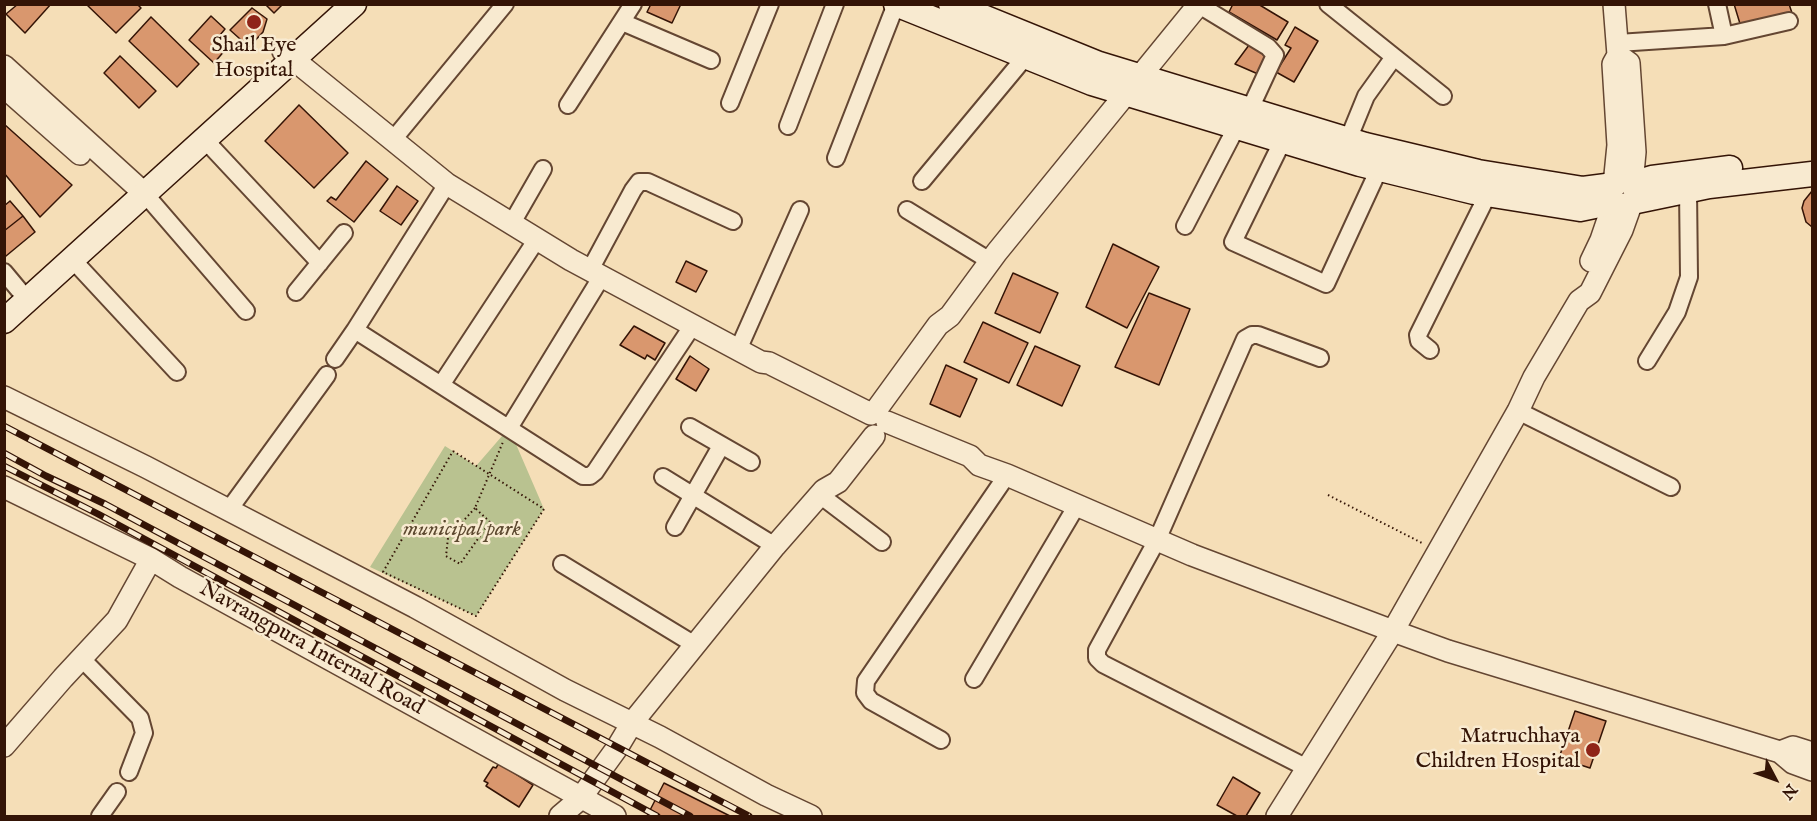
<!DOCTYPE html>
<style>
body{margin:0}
#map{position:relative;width:1817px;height:821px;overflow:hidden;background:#f5deb7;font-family:"IM FELL English",serif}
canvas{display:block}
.frame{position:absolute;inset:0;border:6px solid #341406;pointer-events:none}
.north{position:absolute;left:1745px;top:749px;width:60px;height:60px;-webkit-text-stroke:4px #f8ead0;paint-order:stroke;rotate:131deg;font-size:16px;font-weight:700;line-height:24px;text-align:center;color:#341406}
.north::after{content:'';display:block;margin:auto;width:21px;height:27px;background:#341406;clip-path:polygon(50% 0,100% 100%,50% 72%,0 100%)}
</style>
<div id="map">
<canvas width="1817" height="821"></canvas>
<div class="frame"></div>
<div class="north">N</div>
</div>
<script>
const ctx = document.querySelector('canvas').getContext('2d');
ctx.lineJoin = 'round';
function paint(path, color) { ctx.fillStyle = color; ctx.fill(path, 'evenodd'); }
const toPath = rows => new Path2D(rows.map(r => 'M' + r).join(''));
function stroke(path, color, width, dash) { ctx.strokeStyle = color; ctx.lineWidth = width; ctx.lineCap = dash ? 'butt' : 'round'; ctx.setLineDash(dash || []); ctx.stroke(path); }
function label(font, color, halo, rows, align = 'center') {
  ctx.font = font + ' "IM FELL English",serif'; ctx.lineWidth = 5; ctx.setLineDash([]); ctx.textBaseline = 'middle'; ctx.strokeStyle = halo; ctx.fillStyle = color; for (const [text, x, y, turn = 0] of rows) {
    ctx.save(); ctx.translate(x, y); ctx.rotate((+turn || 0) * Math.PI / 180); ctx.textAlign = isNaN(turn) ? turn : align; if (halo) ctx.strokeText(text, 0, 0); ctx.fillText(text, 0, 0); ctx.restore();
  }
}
const green = toPath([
 [509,428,544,509,476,616,370,567,445,446,476,466]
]);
const building = toPath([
 [18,4,51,4,25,33,6,14,18,4],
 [86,4,137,4,141,8,116,33,86,4],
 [265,4,283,4,274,13,265,4],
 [651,4,681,4,672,23,647,12,651,4],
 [1233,4,1258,4,1288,22,1277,40,1229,12,1233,4],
 [1734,4,1789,4,1792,13,1741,27,1734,4],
 [252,8,267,19,263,32,249,47,230,30,252,8],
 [211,16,225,29,216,40,226,49,214,63,189,40,211,16],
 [151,17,199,64,177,87,129,41,151,17],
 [1295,27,1318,41,1294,82,1276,72,1291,48,1285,45,1295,27],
 [1252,41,1272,53,1258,74,1235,64,1252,41],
 [120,56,156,91,139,108,104,73,120,56],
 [299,105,348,153,314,188,265,141,299,105],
 [4,124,72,185,40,217,4,173,4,124],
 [366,161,388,179,354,222,327,201,331,197,336,200,366,161],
 [397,186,418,201,401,225,380,211,397,186],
 [1812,191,1812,190,1812,227,1806,222,1802,208,1804,201,1812,191],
 [10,201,23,216,4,231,4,206,10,201],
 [23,216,35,232,6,256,4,254,4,231,23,216],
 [1113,244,1159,267,1127,328,1086,307,1113,244],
 [686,261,707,271,696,292,676,282,686,261],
 [1013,273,1058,293,1040,333,995,313,1013,273],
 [1149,293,1190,309,1159,385,1115,367,1149,293],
 [983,322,1028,343,1009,383,964,362,983,322],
 [634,326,665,343,655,360,647,355,645,359,620,345,634,326],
 [1035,346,1080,366,1062,406,1017,385,1035,346],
 [690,356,709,369,696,391,676,379,690,356],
 [946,365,977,379,960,417,930,404,946,365],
 [1575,711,1606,721,1590,768,1559,758,1575,711],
 [499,763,533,785,519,807,486,786,488,783,484,781,493,767,496,768,499,763],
 [1233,777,1260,793,1246,816,1237,816,1217,805,1233,777],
 [664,783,730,816,647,816,664,783]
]);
const path = toPath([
 [453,451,544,509,476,616,383,572,453,451],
 [1328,495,1422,543],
 [475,508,448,538,446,556,460,564,490,522,475,508,503,442]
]);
const minor = toPath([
 [1328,4,1443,96],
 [1717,4,1724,36],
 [1199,5,1268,47,1275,55,1250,109],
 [622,22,711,60],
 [1618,43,1724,36,1789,21],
 [730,103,770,4],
 [568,105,633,4],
 [788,126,835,4],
 [205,140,320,263],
 [1283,140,1233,242,1326,284,1379,169],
 [1348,140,1366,96,1394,57],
 [392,141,505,4],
 [836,158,896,4],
 [922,181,1026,56],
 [447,184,355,330,583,476,590,476,595,472,693,325],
 [145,194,246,311],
 [907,210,990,261],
 [512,223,543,169],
 [1185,226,1237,126],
 [72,259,177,372],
 [590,270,633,190,639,182,648,182,733,221],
 [4,272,19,290],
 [296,292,344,233],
 [738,350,800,210],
 [1430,350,1419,341,1418,335,1488,194],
 [335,359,355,330],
 [1647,361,1677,312,1689,277,1688,190],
 [441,385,537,239],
 [1518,411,1671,487],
 [690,427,751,462],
 [509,428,602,276],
 [663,477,775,546],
 [820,495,882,542],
 [228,511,327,375],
 [675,527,721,446],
 [562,564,695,645],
 [81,658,140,718,144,733,129,772],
 [974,679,1077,505],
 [941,740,871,701,865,693,866,681,1007,475],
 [1307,768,1103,664,1097,658,1097,650,1157,540,1245,339,1252,335,1258,335,1320,358],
 [100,816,117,792]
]);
const tertiary = toPath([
 [283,51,447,184,571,260,761,362,769,363,871,414],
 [1618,55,1629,63,1635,152,1632,184],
 [4,66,145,194],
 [4,87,80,154],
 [1614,185,1618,145,1613,64,1618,55,1614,4],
 [1591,261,1601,240,1614,202],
 [4,397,146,467,415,607,565,690,660,737,766,795,811,816],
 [874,413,938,325,950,316,997,252,1199,4],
 [887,422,970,456,979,465,1007,475,1192,555,1393,631,1448,651,1780,752,1793,763,1812,770],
 [4,487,151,559,180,577,615,816],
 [4,746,63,678,117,620,151,559],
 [1780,752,1793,747,1812,753],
 [560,816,580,799,617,748,632,723,775,546,824,490,838,482,874,436],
 [1277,816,1393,631,1518,411,1534,377,1579,301,1590,293,1622,230,1632,202]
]);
const secondary = toPath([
 [896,4,1092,83,1360,164,1474,192,1580,209,1614,202],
 [951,4,1099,64,1365,145,1478,172,1583,189,1614,185],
 [1632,184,1652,178,1730,168],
 [1632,202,1709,186,1812,174],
 [4,321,354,4]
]);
const rail = toPath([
 [4,426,749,816],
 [4,453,46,476,105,504,690,816],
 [4,466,98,514,657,816]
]);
const markers = [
 [254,22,8,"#8f2418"],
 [1593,750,8,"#8f2418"]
];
const poiNames = [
 ["Shail Eye",254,46],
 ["Hospital",254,71],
 ["Matruchhaya",1580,737,"right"],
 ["Children Hospital",1580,762,"right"]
];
const parkNames = [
 ["municipal park",462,530]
];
const streetNames = [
 ["Navrangpura Internal Road",311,649,29]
];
paint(green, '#b9c290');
paint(building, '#d9976e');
stroke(building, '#341406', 1.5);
stroke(minor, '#644632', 20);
stroke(tertiary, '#644632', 24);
stroke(secondary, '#341406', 27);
stroke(path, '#341406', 2, [1.5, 3]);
stroke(minor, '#f8ead0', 16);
stroke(tertiary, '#f8ead0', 21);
stroke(secondary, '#f8ead0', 24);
stroke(rail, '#341406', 7);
stroke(rail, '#f8ead0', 4.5, [14]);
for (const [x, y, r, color] of markers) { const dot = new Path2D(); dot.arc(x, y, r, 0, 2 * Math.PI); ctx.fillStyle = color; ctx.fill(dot); stroke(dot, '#f8ead0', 2); }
label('22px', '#341406', '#f8ead0', poiNames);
label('italic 22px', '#5c482f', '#f8ead0', parkNames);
label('22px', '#341406', '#f8ead0', streetNames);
</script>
